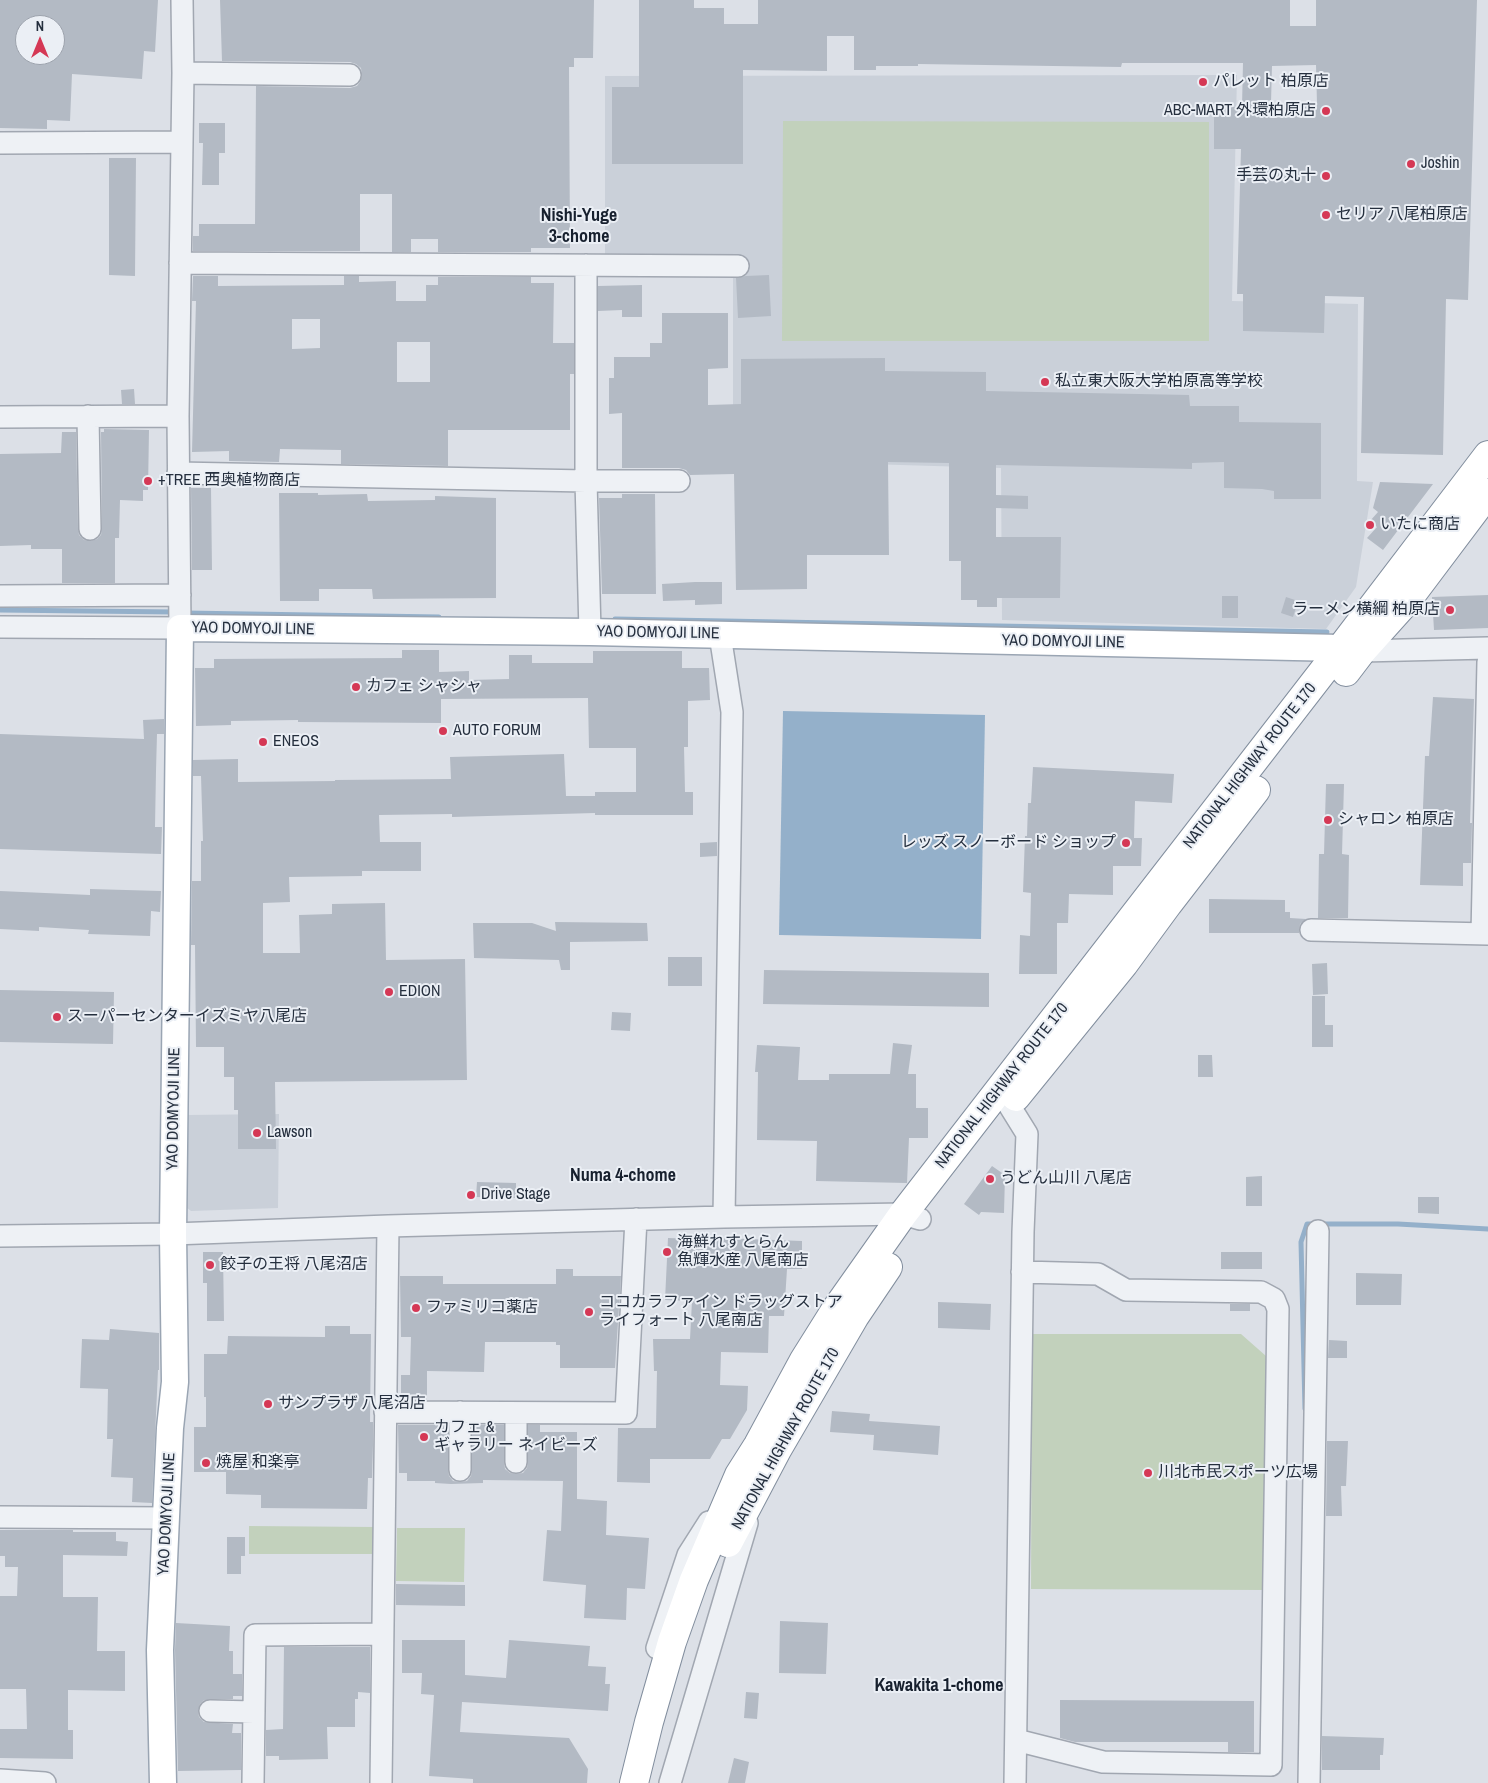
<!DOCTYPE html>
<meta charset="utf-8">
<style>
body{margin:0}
#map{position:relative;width:1488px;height:1783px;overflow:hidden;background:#dce0e7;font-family:"Archivo Narrow",sans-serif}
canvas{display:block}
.north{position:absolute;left:15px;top:15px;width:50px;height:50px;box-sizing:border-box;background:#ebeff5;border:1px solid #9ca2ac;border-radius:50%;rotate:0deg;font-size:14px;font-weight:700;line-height:20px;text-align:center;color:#252f3e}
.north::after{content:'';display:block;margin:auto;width:18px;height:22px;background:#d53855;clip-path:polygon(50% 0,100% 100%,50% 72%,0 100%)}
</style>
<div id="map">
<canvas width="1488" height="1783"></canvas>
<div class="north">N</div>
</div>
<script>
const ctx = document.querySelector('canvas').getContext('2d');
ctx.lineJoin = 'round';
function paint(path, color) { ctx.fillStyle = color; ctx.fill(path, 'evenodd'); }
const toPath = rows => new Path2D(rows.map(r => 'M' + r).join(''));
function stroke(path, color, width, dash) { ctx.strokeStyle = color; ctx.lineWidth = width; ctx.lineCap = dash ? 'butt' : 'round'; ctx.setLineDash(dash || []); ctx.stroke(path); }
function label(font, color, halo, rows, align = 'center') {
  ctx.font = font + ' "Archivo Narrow","Noto Sans JP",sans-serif'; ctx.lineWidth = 4; ctx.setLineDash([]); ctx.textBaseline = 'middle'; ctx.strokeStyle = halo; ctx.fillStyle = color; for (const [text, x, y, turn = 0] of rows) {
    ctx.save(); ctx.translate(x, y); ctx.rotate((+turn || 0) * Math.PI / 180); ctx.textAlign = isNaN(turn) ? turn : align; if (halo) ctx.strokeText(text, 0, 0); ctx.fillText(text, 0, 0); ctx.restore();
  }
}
const built = toPath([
 [1237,75,1232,301,1358,304,1357,481,1373,482,1356,587,1326,629,1002,620,1001,468,733,460,733,273,605,259,605,76],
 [279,1114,278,1208,191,1211,186,1207,187,1115]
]);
const green = toPath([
 [783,121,1209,122,1209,341,782,341],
 [1032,1334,1241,1334,1266,1356,1265,1590,1031,1589],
 [249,1526,376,1527,376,1554,249,1554],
 [397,1528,465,1528,464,1582,396,1581]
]);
const water = toPath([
 [783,711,985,715,981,939,779,935]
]);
const stream = toPath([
 [0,610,174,612],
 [185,613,439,617],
 [615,619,1327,632],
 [1305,1409,1301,1242,1307,1224,1398,1224,1488,1229]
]);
const building = toPath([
 [0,0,158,0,155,52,144,51,142,79,72,74,70,121,47,120,47,129,0,128],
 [25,25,56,25,55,55,25,55],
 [220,0,594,0,593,58,574,58,574,67,569,67,570,248,531,248,531,252,438,252,438,239,411,239,411,252,392,252,392,194,360,194,360,251,193,251,193,236,199,236,199,224,255,224,256,86,350,88,357,86,360,82,362,76,361,68,356,64,350,62,222,61],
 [639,0,694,0,694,8,724,8,724,24,758,24,758,0,1290,0,1290,26,1316,26,1316,0,1477,0,1468,300,1446,299,1443,455,1361,453,1364,297,1325,296,1324,333,1243,331,1243,294,1237,294,1241,149,1214,149,1214,107,1242,107,1243,63,1122,63,1121,67,918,64,918,66,876,66,876,70,854,70,854,36,827,36,827,71,743,70,743,164,612,164,612,87,639,87],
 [1316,65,1317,104,1271,103,1272,66],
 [199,123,225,123,225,153,219,153,219,185,202,185,203,143,199,143],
 [109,158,136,158,135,276,109,275],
 [769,275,771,316,738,318,736,278,746,276],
 [193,276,218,276,218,286,344,285,344,276,359,276,359,282,396,281,396,301,426,301,426,285,438,285,438,277,531,277,531,283,554,283,553,343,574,343,574,374,570,374,570,430,448,430,448,466,341,464,341,450,280,449,279,462,229,461,229,451,192,452,196,301,192,301],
 [292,319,320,319,320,348,292,349],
 [397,342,430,342,430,382,397,382],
 [642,285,642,317,622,317,622,310,598,311,598,286],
 [662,313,728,313,728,368,708,369,708,405,741,404,741,359,885,358,885,371,986,372,986,391,1189,395,1190,406,1239,406,1239,422,1321,423,1321,499,1274,499,1274,491,1262,489,1224,488,1224,462,1192,463,1192,469,996,465,996,495,1028,496,1028,509,996,508,996,537,1061,537,1060,598,997,598,997,607,977,607,977,600,961,600,961,561,949,561,949,463,888,462,889,555,807,555,807,589,736,590,734,474,690,475,686,470,679,468,622,468,622,413,609,414,609,378,614,378,614,357,650,357,650,343,662,343],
 [134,389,135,404,122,404,121,390],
 [104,429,149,430,148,490,143,490,143,501,120,500,119,538,115,538,115,583,62,583,62,549,31,549,31,545,0,546,0,454,61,453,62,432,76,432,78,529,79,535,84,540,91,541,97,539,101,535,102,529,101,432,104,432],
 [1380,482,1433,484,1383,550,1367,538,1377,527,1370,521,1378,512,1373,508],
 [191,488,211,488,212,570,192,570],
 [279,493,318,493,318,495,367,494,368,501,435,500,435,496,496,498,496,598,373,599,372,589,319,589,319,601,280,601],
 [622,494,655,494,656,594,602,594,599,498,622,498],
 [695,582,722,582,722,604,695,605,695,600,663,601,662,584],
 [1488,595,1488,628,1434,630,1432,597],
 [1222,596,1238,596,1238,618,1222,618],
 [1286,597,1298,601,1293,617,1281,613],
 [402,650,439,650,439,672,469,671,469,680,509,679,509,655,532,655,532,663,593,663,593,651,682,651,682,668,709,668,710,700,688,701,688,747,684,747,685,792,693,792,693,815,595,815,595,813,452,817,452,814,379,815,380,842,421,842,421,871,362,871,362,876,289,877,290,902,263,903,263,953,300,953,299,915,332,914,332,904,385,903,386,960,465,959,467,1080,275,1082,276,1149,238,1149,238,1110,234,1110,234,1077,224,1077,224,1047,196,1047,195,945,191,945,192,881,201,881,201,841,203,841,201,776,193,776,193,760,238,759,238,782,335,781,335,780,451,779,450,757,564,754,566,796,595,796,595,792,636,792,636,748,589,748,588,698,441,699,441,723,298,722,298,720,231,721,231,725,196,726,195,668,214,668,214,659,402,658],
 [1433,697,1474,699,1470,823,1472,823,1471,863,1463,863,1463,886,1420,885,1425,756,1429,756],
 [164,719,164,734,157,734,156,771,155,827,162,827,161,854,0,849,0,734,144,739,143,720],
 [1033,767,1174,774,1172,803,1135,801,1134,838,1142,838,1141,866,1113,866,1113,895,1069,894,1068,923,1057,923,1057,974,1019,974,1020,935,1030,936,1031,893,1023,892,1025,836,1027,836,1028,803,1031,803],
 [1326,784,1344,784,1342,854,1349,855,1348,918,1318,918,1319,854,1324,854],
 [717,842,717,856,700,857,700,843],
 [90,889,161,891,160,912,151,911,150,936,88,934,89,930,39,927,39,931,0,929,0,891,90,895],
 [1209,899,1285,900,1285,912,1290,912,1290,918,1306,919,1300,924,1299,933,1209,933],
 [555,922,647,923,648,941,570,942,570,970,561,970,559,960,474,958,473,923,532,923,556,931],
 [668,957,702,957,702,986,668,986],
 [1327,963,1328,994,1313,995,1312,964],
 [764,970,989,973,989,1007,763,1004],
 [0,990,114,992,113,1044,0,1042],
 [1312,996,1325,996,1325,1025,1333,1025,1333,1047,1312,1047],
 [612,1012,631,1013,630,1031,611,1030],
 [893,1043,912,1045,908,1074,916,1074,916,1108,928,1108,928,1138,909,1138,907,1183,816,1181,817,1141,757,1140,758,1072,755,1072,757,1045,800,1047,798,1080,829,1080,829,1074,890,1074],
 [1198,1055,1212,1055,1213,1077,1198,1077],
 [992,1166,1005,1175,1004,1213,981,1212,979,1215,964,1204],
 [1262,1176,1262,1206,1246,1206,1246,1177],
 [477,1182,516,1183,516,1198,476,1197],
 [1418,1197,1439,1197,1439,1214,1418,1213],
 [694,1237,802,1241,802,1269,787,1269,784,1316,769,1316,768,1353,721,1352,720,1385,748,1386,747,1410,730,1439,722,1439,710,1459,650,1459,650,1483,617,1482,618,1428,656,1428,657,1371,654,1371,653,1339,690,1339,692,1301,665,1300,668,1238,694,1239],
 [203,1252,223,1252,224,1321,207,1321,207,1283,203,1283],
 [1221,1252,1262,1252,1262,1269,1221,1269],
 [556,1269,573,1269,573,1276,621,1276,615,1368,560,1368,560,1345,556,1345,556,1342,485,1342,484,1372,427,1371,427,1400,401,1400,401,1375,410,1375,411,1337,401,1337,400,1276,443,1276,443,1284,556,1284],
 [1356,1273,1402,1274,1401,1305,1356,1305],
 [938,1302,991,1304,990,1330,938,1328],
 [1230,1304,1250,1304,1250,1311,1230,1311],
 [325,1326,350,1326,350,1334,371,1334,370,1422,373,1422,373,1445,372,1478,368,1478,367,1509,261,1508,261,1495,226,1494,226,1472,194,1472,194,1427,206,1427,206,1397,204,1397,204,1354,227,1354,228,1336,325,1337],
 [110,1329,159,1333,159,1370,158,1370,152,1503,132,1502,133,1478,111,1477,113,1439,107,1439,108,1389,80,1388,82,1339,109,1340],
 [1329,1340,1347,1341,1347,1358,1328,1358],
 [832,1411,870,1414,869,1421,940,1426,938,1455,873,1450,874,1435,830,1432],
 [398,1425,448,1425,448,1470,449,1476,453,1481,460,1482,467,1481,471,1476,472,1470,472,1425,504,1425,504,1462,505,1469,510,1473,516,1474,523,1473,527,1468,528,1462,528,1425,540,1425,540,1432,577,1432,577,1499,607,1501,606,1535,649,1538,645,1589,627,1588,626,1620,584,1618,586,1585,543,1581,547,1530,561,1531,563,1481,483,1480,483,1483,451,1484,435,1483,435,1481,407,1481,407,1473,399,1473],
 [1327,1441,1348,1441,1346,1486,1341,1486,1342,1516,1326,1516],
 [0,1530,73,1530,73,1532,116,1532,116,1541,128,1542,127,1556,63,1555,63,1597,98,1597,97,1651,125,1651,125,1691,68,1690,68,1730,73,1730,73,1759,0,1758,0,1729,27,1729,26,1689,0,1689,0,1596,17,1596,18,1567,5,1567,5,1556,0,1556],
 [227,1537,245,1537,245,1556,241,1556,241,1574,227,1574],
 [396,1584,465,1585,465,1606,396,1605],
 [780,1621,828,1623,826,1674,779,1673],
 [176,1623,230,1626,229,1651,233,1651,233,1674,242,1674,242,1696,233,1696,233,1699,204,1700,200,1704,198,1711,199,1717,204,1722,233,1724,232,1733,241,1733,241,1770,178,1771,175,1650],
 [402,1640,465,1640,465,1675,506,1678,509,1640,590,1646,588,1666,606,1667,605,1684,610,1684,608,1711,462,1702,460,1732,569,1738,588,1769,587,1783,473,1783,473,1779,429,1776,434,1695,421,1694,422,1673,402,1673],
 [284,1647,370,1647,370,1693,358,1692,358,1699,355,1699,355,1727,327,1727,328,1759,279,1760,279,1756,266,1756,266,1730,283,1729],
 [746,1692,759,1693,757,1719,744,1718],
 [1060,1700,1254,1701,1254,1752,1228,1752,1228,1742,1075,1742,1060,1738],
 [1322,1736,1384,1738,1383,1755,1380,1755,1380,1770,1322,1770],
 [734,1758,749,1762,745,1783,728,1783]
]);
const minor = toPath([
 [183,73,350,75],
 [0,143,182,142],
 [180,263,738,266],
 [586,265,586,481,590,632],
 [88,416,90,529],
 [0,417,178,416],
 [178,473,586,481,679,481],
 [0,596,180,595],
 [0,627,180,628,178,416,183,73,182,0],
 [720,635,732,712,724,1217],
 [1362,651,1488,648],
 [1311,930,1488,934],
 [1482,934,1488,662],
 [1009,1105,1027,1134,1023,1232,1015,1783],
 [0,1236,173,1234,388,1226,724,1217,903,1214,920,1219],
 [385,1412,626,1413,636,1219],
 [460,1412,460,1470],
 [516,1462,516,1413],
 [0,1517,167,1518],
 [657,1648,688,1555,709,1522],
 [210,1711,254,1712],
 [1016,1740,1103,1762,1271,1765,1278,1309,1274,1299,1261,1292,1126,1290,1098,1274,1022,1272],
 [0,1780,45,1783],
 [253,1783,255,1635,382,1634],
 [381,1783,388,1226],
 [670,1783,747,1523],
 [1309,1783,1318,1231]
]);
const major = toPath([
 [163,1783,160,1650,170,1428,175,1382,173,1234,180,628,590,632,1341,648,1360,651]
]);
const highway = toPath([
 [1346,672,1362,651,1406,602,1488,493],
 [1016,1097,1124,964,1168,904,1256,790],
 [728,1543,777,1450,855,1316,888,1267],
 [634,1783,649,1722,672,1642,694,1580,739,1475,758,1445,804,1360,836,1309,903,1214,1341,648,1488,455]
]);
const markers = [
 [1203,82,5,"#d53855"],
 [1326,111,5,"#d53855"],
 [1411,164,5,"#d53855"],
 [1326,176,5,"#d53855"],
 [1326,215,5,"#d53855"],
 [1045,382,5,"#d53855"],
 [148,481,5,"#d53855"],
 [1370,525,5,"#d53855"],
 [1450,610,5,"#d53855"],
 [356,687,5,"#d53855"],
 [443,731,5,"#d53855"],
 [263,742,5,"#d53855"],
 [1328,820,5,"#d53855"],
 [1126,843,5,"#d53855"],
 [389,992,5,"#d53855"],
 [57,1017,5,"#d53855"],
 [257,1133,5,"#d53855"],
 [990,1179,5,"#d53855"],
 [471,1195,5,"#d53855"],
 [667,1252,5,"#d53855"],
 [210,1265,5,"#d53855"],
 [416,1308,5,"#d53855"],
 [589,1312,5,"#d53855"],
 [268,1404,5,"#d53855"],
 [424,1437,5,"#d53855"],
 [206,1463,5,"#d53855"],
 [1148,1473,5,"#d53855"]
];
const poiNames = [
 ["パレット 柏原店",1213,82],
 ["ABC-MART 外環柏原店",1316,111,"right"],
 ["Joshin",1421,164],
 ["手芸の丸十",1316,176,"right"],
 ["セリア 八尾柏原店",1336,215],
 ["私立東大阪大学柏原高等学校",1055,382],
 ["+TREE 西奥植物商店",158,481],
 ["いたに商店",1380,525],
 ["ラーメン横綱 柏原店",1440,610,"right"],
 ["カフェ シャシャ",366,687],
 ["AUTO FORUM",453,731],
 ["ENEOS",273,742],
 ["シャロン 柏原店",1338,820],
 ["レッズ スノーボード ショップ",1116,843,"right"],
 ["EDION",399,992],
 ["スーパーセンターイズミヤ八尾店",67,1017],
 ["Lawson",267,1133],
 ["うどん山川 八尾店",1000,1179],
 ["Drive Stage",481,1195],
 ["海鮮れすとらん",677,1243],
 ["魚輝水産 八尾南店",677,1261],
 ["餃子の王将 八尾沼店",220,1265],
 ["ココカラファイン ドラッグストア",599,1303],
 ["ライフォート 八尾南店",599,1321],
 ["ファミリコ薬店",426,1308],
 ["サンプラザ 八尾沼店",278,1404],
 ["カフェ &",434,1428],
 ["ギャラリー ネイビーズ",434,1446],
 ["焼屋 和楽亭",216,1463],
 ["川北市民スポーツ広場",1158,1473]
];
const streetNames = [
 ["YAO DOMYOJI LINE",253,629,1],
 ["YAO DOMYOJI LINE",658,633,1],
 ["YAO DOMYOJI LINE",1063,642,1],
 ["NATIONAL HIGHWAY ROUTE 170",1250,766,-52],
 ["NATIONAL HIGHWAY ROUTE 170",1002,1086,-52],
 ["YAO DOMYOJI LINE",174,1109,-89],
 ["NATIONAL HIGHWAY ROUTE 170",786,1439,-61],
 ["YAO DOMYOJI LINE",167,1514,-87]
];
const neighbourhoodNames = [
 ["Nishi-Yuge",579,216],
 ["3-chome",579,237],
 ["Numa 4-chome",623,1176],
 ["Kawakita 1-chome",939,1686]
];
paint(built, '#cad0d9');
paint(green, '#c2d1bc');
paint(water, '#94b0ca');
stroke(stream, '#94b0ca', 5);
paint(building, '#b3bac4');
stroke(minor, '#a1a7b1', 24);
stroke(major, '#9aa5b3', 29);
stroke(highway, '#828e9e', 30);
stroke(minor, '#eef1f5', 21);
stroke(major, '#fff', 26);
stroke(highway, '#fff', 28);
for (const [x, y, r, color] of markers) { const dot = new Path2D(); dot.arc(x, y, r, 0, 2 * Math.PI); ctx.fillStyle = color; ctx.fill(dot); stroke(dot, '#ebeff5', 2); }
label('16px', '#252f3e', '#ebeff5', poiNames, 'left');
label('16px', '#252f3e', '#ebeff5', streetNames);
label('bold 18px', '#17202e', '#ebeff5', neighbourhoodNames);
</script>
